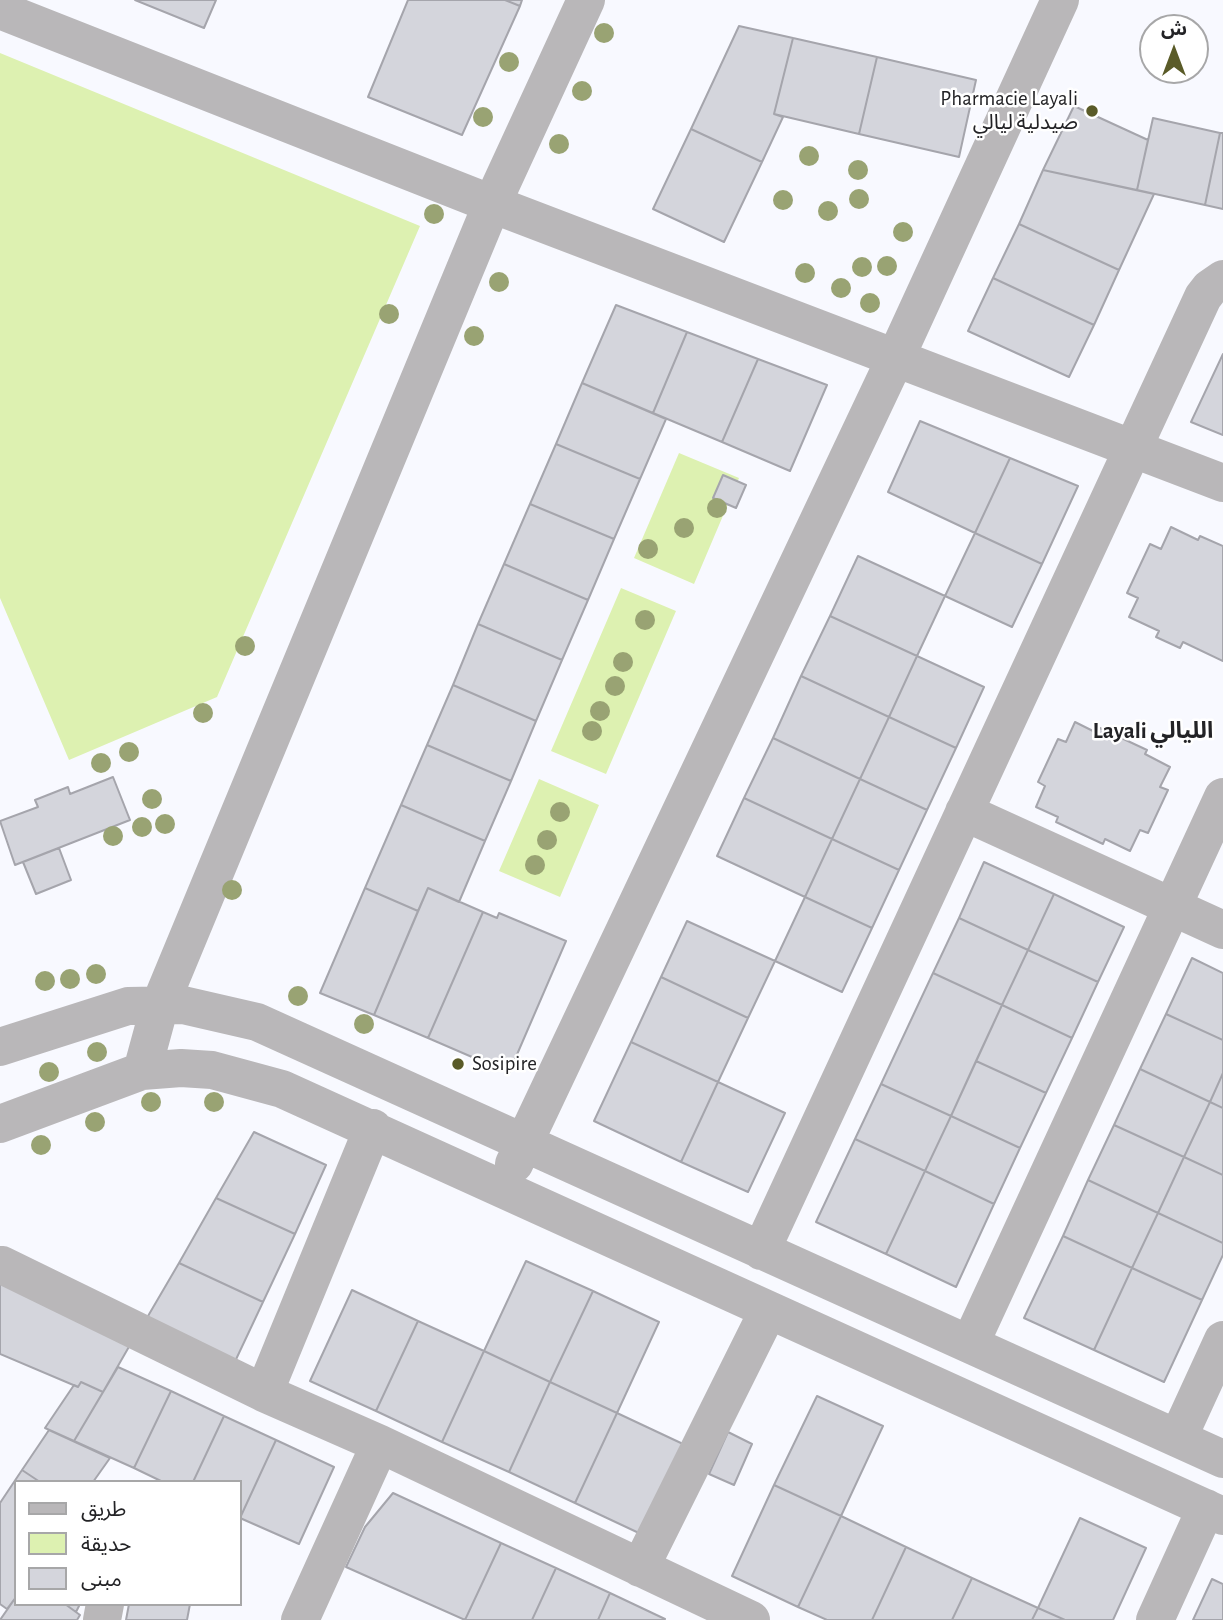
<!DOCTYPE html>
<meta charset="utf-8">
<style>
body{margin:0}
#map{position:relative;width:1223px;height:1620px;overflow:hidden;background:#f8f9ff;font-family:"Alegreya Sans","Noto Sans Arabic",sans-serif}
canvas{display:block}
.legend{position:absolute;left:14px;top:1480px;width:228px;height:126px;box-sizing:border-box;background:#fff;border:2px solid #a7a7a8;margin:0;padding:9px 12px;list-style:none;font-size:21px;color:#232326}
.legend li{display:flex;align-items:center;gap:14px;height:35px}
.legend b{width:35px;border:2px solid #a7a7a8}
.north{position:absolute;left:1139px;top:14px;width:70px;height:70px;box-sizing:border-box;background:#fff;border:2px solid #a7a7a8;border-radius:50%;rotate:0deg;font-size:19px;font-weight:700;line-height:28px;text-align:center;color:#232326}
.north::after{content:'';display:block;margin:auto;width:24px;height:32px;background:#5a5b28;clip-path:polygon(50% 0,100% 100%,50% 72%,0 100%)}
</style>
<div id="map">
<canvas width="1223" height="1620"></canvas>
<ul class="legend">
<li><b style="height:9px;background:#b9b7b9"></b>طريق</li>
<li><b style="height:19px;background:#ddf1b1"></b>حديقة</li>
<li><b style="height:19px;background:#d4d5dc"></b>مبنى</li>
</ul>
<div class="north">ش</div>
</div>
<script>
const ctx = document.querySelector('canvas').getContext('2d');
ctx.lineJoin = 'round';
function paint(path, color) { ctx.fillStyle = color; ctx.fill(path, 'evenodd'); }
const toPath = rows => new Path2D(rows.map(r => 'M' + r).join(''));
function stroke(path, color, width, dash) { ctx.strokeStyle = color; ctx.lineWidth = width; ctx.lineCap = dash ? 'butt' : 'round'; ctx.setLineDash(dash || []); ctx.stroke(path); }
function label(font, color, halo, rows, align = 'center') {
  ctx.font = font + ' "Alegreya Sans","Noto Sans Arabic",sans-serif'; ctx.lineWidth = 5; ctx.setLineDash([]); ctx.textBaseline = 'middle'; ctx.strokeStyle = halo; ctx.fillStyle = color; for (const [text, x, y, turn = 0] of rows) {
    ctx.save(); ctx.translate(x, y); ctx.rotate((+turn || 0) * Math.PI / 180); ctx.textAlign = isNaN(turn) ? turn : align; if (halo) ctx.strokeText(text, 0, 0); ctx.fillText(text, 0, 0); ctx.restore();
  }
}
const green = toPath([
 [0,53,420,226,217,697,69,760,0,598],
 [679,453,739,478,694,584,634,558],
 [621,588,676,611,606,774,551,751],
 [539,779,599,805,560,897,499,871]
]);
const building = toPath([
 [135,0,216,0,204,28,135,0],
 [408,0,505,0,520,6,462,135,368,97,408,0],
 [505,0,522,0,520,6,505,0],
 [739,26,793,38,774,114,783,117,762,162,691,129,739,26],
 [793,38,877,57,859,134,774,114,793,38],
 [877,57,976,80,959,157,859,134,877,57],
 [1074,106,1148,140,1137,190,1043,170,1074,106],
 [1153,118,1220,133,1205,205,1137,190,1153,118],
 [691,129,762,162,724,242,653,209,691,129],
 [1220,133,1223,133,1223,209,1205,205,1220,133],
 [1043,170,1154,194,1119,270,1019,224,1043,170],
 [1019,224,1119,270,1094,325,993,278,1019,224],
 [993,278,1094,325,1069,377,968,331,993,278],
 [616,305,687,332,653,413,582,383,616,305],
 [687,332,758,359,722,442,653,413,687,332],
 [1223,354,1223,435,1191,422,1223,354],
 [758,359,827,385,790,471,722,442,758,359],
 [582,383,666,419,640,479,556,444,582,383],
 [920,421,1010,458,975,533,888,492,920,421],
 [556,444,640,479,614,539,530,504,556,444],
 [1010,458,1078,486,1042,564,975,533,1010,458],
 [723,475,746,485,736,508,713,498,723,475],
 [530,504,614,539,588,600,504,564,530,504],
 [1171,527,1198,540,1200,536,1223,546,1223,661,1183,642,1180,648,1156,637,1159,631,1129,617,1138,598,1127,593,1150,544,1161,549,1171,527],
 [975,533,1042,564,1012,627,945,596,975,533],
 [858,556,945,596,917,656,830,616,858,556],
 [504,564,588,600,562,660,478,624,504,564],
 [830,616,917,656,889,717,801,676,830,616],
 [478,624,562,660,536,721,453,685,478,624],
 [917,656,984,687,956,748,889,717,917,656],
 [801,676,889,717,860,779,773,738,801,676],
 [453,685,536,721,511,781,427,745,453,685],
 [889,717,956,748,927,810,860,779,889,717],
 [1075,722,1097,733,1100,728,1147,750,1145,754,1170,767,1160,787,1168,790,1148,833,1140,830,1130,851,1105,839,1103,844,1056,822,1058,817,1036,807,1045,786,1038,782,1058,739,1066,742,1075,722],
 [773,738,860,779,832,839,744,798,773,738],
 [427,745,511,781,485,841,401,805,427,745],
 [113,777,130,820,15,865,0,821,38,807,35,800,68,787,70,794,113,777],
 [860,779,927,810,899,870,832,839,860,779],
 [744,798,832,839,805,897,717,856,744,798],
 [401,805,485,841,459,902,428,888,418,911,365,888,401,805],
 [832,839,899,870,872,928,805,897,832,839],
 [59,848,71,880,36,894,23,862,59,848],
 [984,862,1054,894,1028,950,959,918,984,862],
 [365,888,418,911,374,1015,320,993,365,888],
 [428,888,483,912,428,1038,374,1015,428,888],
 [1054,894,1124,927,1098,982,1028,950,1054,894],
 [805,897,872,928,842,992,775,961,805,897],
 [483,912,497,918,499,913,566,941,509,1073,428,1038,483,912],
 [959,918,1028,950,1002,1005,933,973,959,918],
 [687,921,775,961,748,1018,661,977,687,921],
 [1028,950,1098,982,1072,1038,1002,1005,1028,950],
 [1192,958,1223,973,1223,1040,1166,1014,1192,958],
 [933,973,1002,1005,951,1116,881,1084,933,973],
 [661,977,748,1018,718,1082,631,1042,661,977],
 [1002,1005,1072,1038,1046,1093,976,1061,1002,1005],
 [1166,1014,1223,1040,1223,1073,1210,1102,1140,1069,1166,1014],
 [631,1042,718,1082,681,1162,594,1121,631,1042],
 [976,1061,1046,1093,1020,1148,951,1116,976,1061],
 [1140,1069,1210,1102,1184,1157,1114,1125,1140,1069],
 [1223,1073,1223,1108,1210,1102,1223,1073],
 [718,1082,785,1113,748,1192,681,1162,718,1082],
 [881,1084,951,1116,925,1171,855,1139,881,1084],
 [1210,1102,1223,1108,1223,1175,1184,1157,1210,1102],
 [951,1116,1020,1148,994,1204,925,1171,951,1116],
 [1114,1125,1184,1157,1158,1213,1088,1180,1114,1125],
 [254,1132,326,1165,295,1234,216,1198,254,1132],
 [855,1139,925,1171,886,1254,816,1222,855,1139],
 [1184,1157,1223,1175,1223,1243,1158,1213,1184,1157],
 [925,1171,994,1204,956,1287,886,1254,925,1171],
 [1088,1180,1158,1213,1132,1268,1063,1236,1088,1180],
 [216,1198,295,1234,263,1302,179,1263,216,1198],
 [1158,1213,1223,1243,1223,1255,1202,1300,1132,1268,1158,1213],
 [1063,1236,1132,1268,1094,1350,1024,1318,1063,1236],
 [526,1261,593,1291,550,1382,484,1351,526,1261],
 [179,1263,263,1302,231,1370,141,1328,179,1263],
 [1132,1268,1202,1300,1164,1382,1094,1350,1132,1268],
 [0,1279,134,1338,103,1392,81,1382,78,1387,0,1354,0,1279],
 [352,1290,418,1321,376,1411,310,1381,352,1290],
 [593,1291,659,1322,617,1413,550,1382,593,1291],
 [418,1321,484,1351,442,1442,376,1411,418,1321],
 [484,1351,550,1382,509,1472,442,1442,484,1351],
 [118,1367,171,1391,134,1468,74,1441,118,1367],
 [81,1382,103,1392,74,1441,45,1428,74,1385,78,1387,81,1382],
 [550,1382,617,1413,575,1503,509,1472,550,1382],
 [171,1391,224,1416,193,1482,163,1482,134,1468,171,1391],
 [817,1396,883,1426,841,1516,774,1485,817,1396],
 [617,1413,683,1444,641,1534,575,1503,617,1413],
 [224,1416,276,1440,240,1518,240,1482,193,1482,224,1416],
 [49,1430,110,1458,93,1482,40,1482,22,1470,49,1430],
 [728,1432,752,1444,734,1485,709,1474,728,1432],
 [276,1440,334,1467,299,1544,240,1518,276,1440],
 [22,1470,40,1482,16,1482,16,1597,7,1609,0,1604,0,1503,22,1470],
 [774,1485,841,1516,798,1607,732,1576,774,1485],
 [393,1493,501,1543,465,1620,346,1567,365,1527,393,1493],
 [841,1516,906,1547,872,1620,827,1620,798,1607,841,1516],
 [1080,1518,1146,1548,1113,1620,1065,1620,1038,1608,1080,1518],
 [501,1543,556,1568,532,1620,465,1620,501,1543],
 [906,1547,972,1578,952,1620,872,1620,906,1547],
 [556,1568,610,1593,598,1620,532,1620,556,1568],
 [972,1578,1038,1608,1032,1620,952,1620,972,1578],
 [1212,1579,1223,1584,1223,1620,1193,1620,1212,1579],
 [610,1593,665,1619,664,1620,598,1620,610,1593],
 [16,1597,16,1604,65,1604,80,1615,77,1620,0,1620,16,1597],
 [65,1604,80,1604,76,1612,65,1604],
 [129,1604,190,1604,187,1620,126,1620,129,1604],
 [1038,1608,1065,1620,1032,1620,1038,1608]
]);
const minor = toPath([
 [0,10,492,204,1223,483],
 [964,812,1223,930],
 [0,1047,128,1006,183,1005,257,1022,1223,1459],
 [142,1071,160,1005,492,204,586,0],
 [0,1124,142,1071,181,1068,212,1070,282,1089,1223,1516],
 [373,1128,264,1393,380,1444,751,1620],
 [514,1164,896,357,1060,0],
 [761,1251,1203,297,1210,288,1223,279],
 [2,1265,264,1393],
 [970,1344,1223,797],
 [1178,1438,1223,1340],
 [640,1568,768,1311],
 [102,1620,105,1604],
 [300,1620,380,1444],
 [1155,1620,1206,1508]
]);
const trees = [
 [604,33],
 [509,62],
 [582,91],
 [483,117],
 [559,144],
 [809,156],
 [858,170],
 [859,199],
 [783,200],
 [828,211],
 [434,214],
 [903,232],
 [887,266],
 [862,267],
 [805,273],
 [499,282],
 [841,288],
 [870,303],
 [389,314],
 [474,336],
 [717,508],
 [684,528],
 [648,549],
 [645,620],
 [245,646],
 [623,662],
 [615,686],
 [600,711],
 [203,713],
 [592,731],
 [129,752],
 [101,763],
 [152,799],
 [560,812],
 [165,824],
 [142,827],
 [113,836],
 [547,840],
 [535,865],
 [232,890],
 [96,974],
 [70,979],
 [45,981],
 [298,996],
 [364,1024],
 [97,1052],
 [49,1072],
 [151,1102],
 [214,1102],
 [95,1122],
 [41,1145]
];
const markers = [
 [1092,111,7,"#5a5b28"],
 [458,1064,7,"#5a5b28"]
];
const poiNames = [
 ["Pharmacie Layali",1078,99],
 ["صيدلية ليالي",1078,123],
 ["Sosipire",472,1064,"left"]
];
const neighbourhoodNames = [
 ["Layali الليالي",1153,731]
];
paint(green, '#ddf1b1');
paint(building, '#d4d5dc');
stroke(building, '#a5a5ac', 2);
stroke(minor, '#b9b7b9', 38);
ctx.fillStyle = '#99a373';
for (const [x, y] of trees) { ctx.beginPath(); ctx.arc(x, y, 10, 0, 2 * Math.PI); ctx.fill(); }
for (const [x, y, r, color] of markers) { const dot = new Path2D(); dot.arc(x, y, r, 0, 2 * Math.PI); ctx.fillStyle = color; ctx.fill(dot); stroke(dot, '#fff', 2.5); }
label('21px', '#232326', '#fff', poiNames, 'right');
label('bold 23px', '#232326', '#fff', neighbourhoodNames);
</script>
